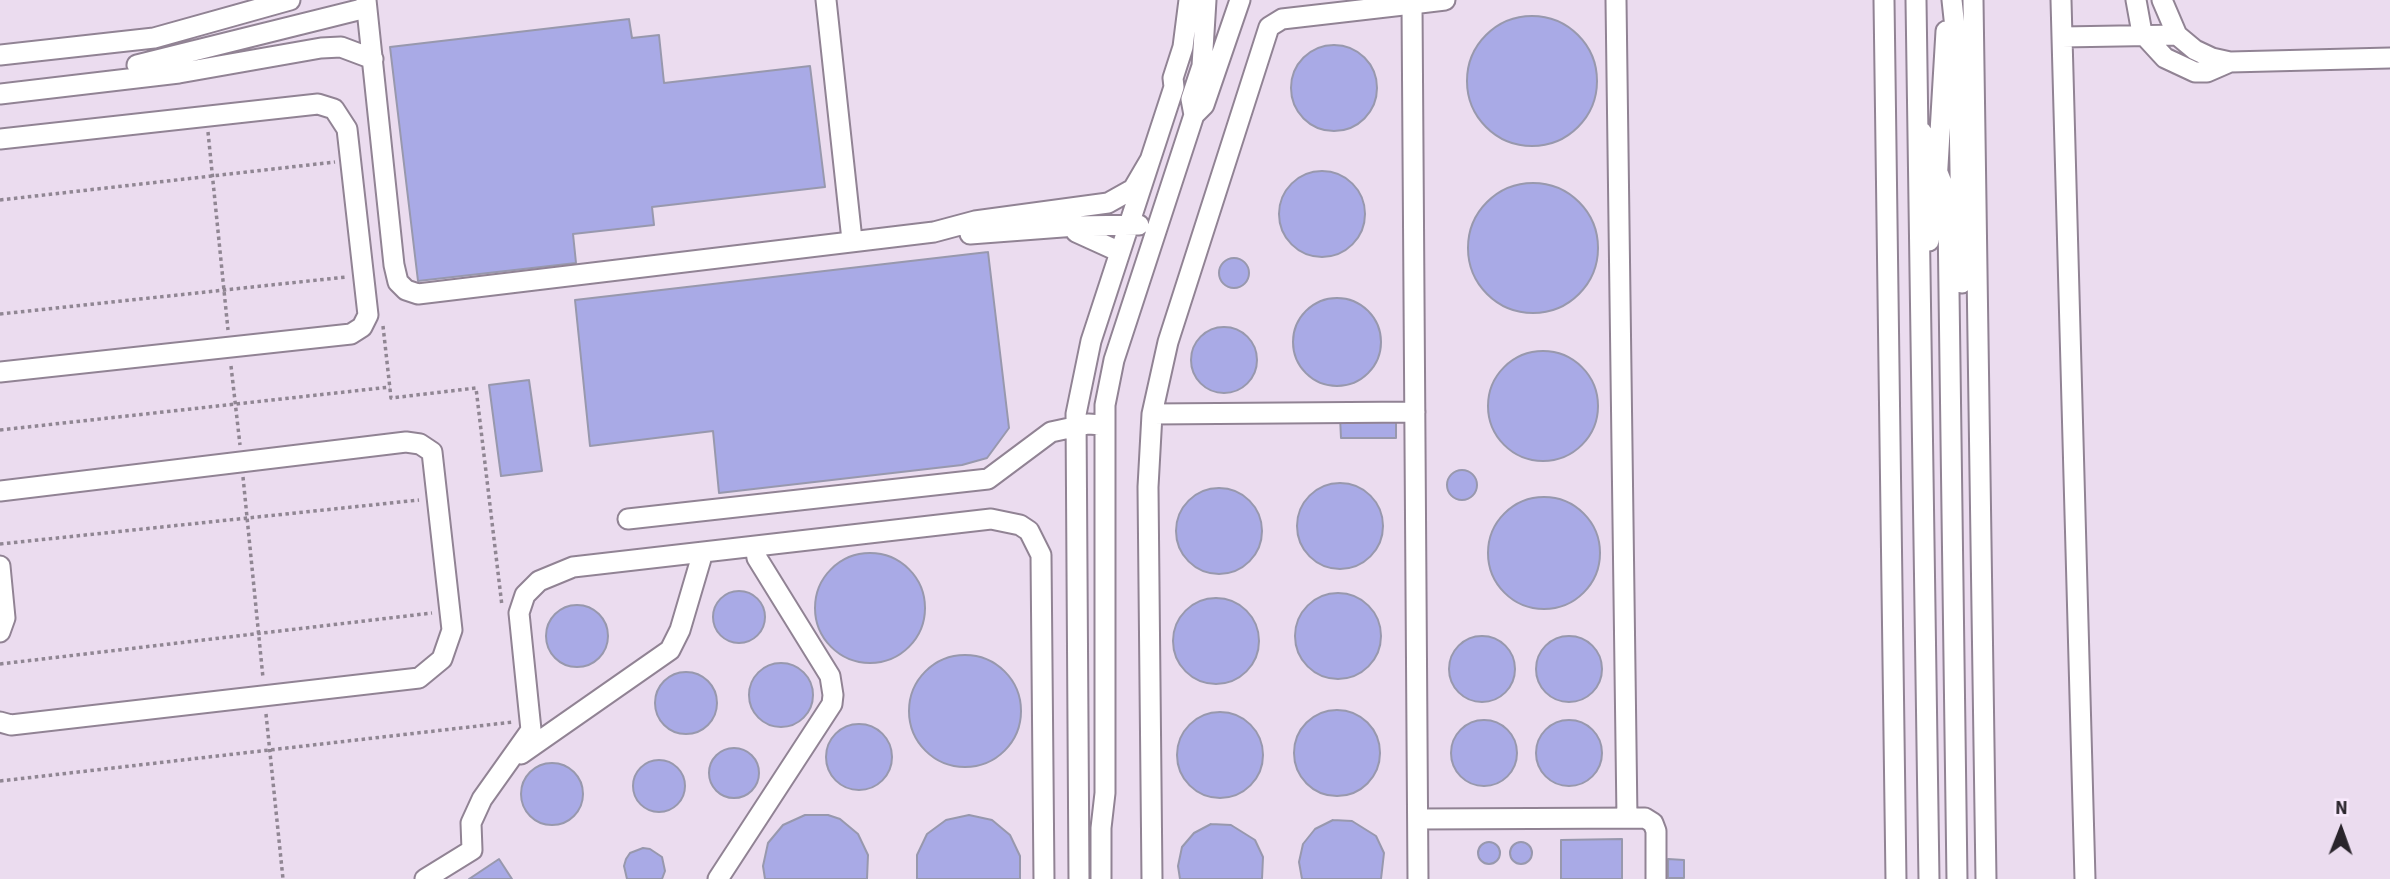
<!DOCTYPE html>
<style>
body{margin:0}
#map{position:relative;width:2390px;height:879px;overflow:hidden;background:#ebdcef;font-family:"Source Sans 3",sans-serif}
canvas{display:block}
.north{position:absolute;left:2306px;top:795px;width:70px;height:70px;-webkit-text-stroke:5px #f8e9fc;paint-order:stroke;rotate:1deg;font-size:19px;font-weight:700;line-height:28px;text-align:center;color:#29242b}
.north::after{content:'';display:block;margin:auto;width:24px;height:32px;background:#29242b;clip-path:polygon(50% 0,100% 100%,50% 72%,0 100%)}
</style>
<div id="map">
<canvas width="2390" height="879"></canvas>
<div class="north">N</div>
</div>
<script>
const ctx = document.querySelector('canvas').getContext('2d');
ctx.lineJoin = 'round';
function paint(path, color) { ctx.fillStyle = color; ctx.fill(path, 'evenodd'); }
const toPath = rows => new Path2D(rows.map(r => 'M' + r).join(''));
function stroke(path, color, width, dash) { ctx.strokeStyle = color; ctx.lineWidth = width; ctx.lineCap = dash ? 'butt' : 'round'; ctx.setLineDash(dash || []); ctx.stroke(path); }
const building = toPath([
 '1467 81a65 65 0 1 1 130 0a65 65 0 1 1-130 0Z',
 [629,19,632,38,659,35,664,83,810,66,825,187,652,207,654,225,573,234,576,263,418,281,390,47,629,19],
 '1291 88a43 43 0 1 1 86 0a43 43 0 1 1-86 0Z',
 '1279 214a43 43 0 1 1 86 0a43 43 0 1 1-86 0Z',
 '1468 248a65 65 0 1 1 130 0a65 65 0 1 1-130 0Z',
 [988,252,1009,428,987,458,962,465,719,493,713,431,590,446,575,300,988,252],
 '1219 273a15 15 0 1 1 30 0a15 15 0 1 1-30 0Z',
 '1293 342a44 44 0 1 1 88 0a44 44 0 1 1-88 0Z',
 '1191 360a33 33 0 1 1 66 0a33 33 0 1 1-66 0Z',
 '1488 406a55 55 0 1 1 110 0a55 55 0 1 1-110 0Z',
 [529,380,542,471,501,476,489,385,529,380],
 [1340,417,1396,417,1396,438,1341,438,1340,417],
 '1447 485a15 15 0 1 1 30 0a15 15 0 1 1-30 0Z',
 '1297 526a43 43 0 1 1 86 0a43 43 0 1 1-86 0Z',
 '1176 531a43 43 0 1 1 86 0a43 43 0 1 1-86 0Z',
 '1488 553a56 56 0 1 1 112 0a56 56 0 1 1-112 0Z',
 '815 608a55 55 0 1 1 110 0a55 55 0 1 1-110 0Z',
 '713 617a26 26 0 1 1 52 0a26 26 0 1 1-52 0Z',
 '1295 636a43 43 0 1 1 86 0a43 43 0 1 1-86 0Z',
 '1173 641a43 43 0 1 1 86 0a43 43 0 1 1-86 0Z',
 '546 636a31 31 0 1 1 62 0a31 31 0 1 1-62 0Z',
 '1449 669a33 33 0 1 1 66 0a33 33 0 1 1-66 0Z',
 '1536 669a33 33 0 1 1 66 0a33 33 0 1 1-66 0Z',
 '909 711a56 56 0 1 1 112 0a56 56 0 1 1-112 0Z',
 '749 695a32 32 0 1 1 64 0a32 32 0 1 1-64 0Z',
 '655 703a31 31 0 1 1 62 0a31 31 0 1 1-62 0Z',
 '1294 753a43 43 0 1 1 86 0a43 43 0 1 1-86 0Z',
 '1177 755a43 43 0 1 1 86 0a43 43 0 1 1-86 0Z',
 '1536 753a33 33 0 1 1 66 0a33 33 0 1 1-66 0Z',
 '1451 753a33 33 0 1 1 66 0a33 33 0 1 1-66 0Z',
 '826 757a33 33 0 1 1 66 0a33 33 0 1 1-66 0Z',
 '709 773a25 25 0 1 1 50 0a25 25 0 1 1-50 0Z',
 '633 786a26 26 0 1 1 52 0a26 26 0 1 1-52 0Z',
 '521 794a31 31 0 1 1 62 0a31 31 0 1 1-62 0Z',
 [805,815,828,815,840,819,858,834,868,855,867,879,765,879,763,866,768,843,783,825,805,815],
 [969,815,992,820,1010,835,1020,856,1020,879,917,879,917,855,927,834,946,820,969,815],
 [1333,820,1352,821,1376,836,1384,853,1381,879,1302,879,1299,862,1303,844,1315,829,1333,820],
 [1211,824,1231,825,1255,840,1263,857,1262,879,1180,879,1178,866,1182,847,1194,833,1211,824],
 [1622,839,1622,879,1561,879,1561,840,1622,839],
 '1478 853a11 11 0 1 1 22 0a11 11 0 1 1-22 0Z',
 '1510 853a11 11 0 1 1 22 0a11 11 0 1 1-22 0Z',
 [643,848,650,849,662,857,665,871,662,879,627,879,624,866,626,859,630,853,643,848],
 [499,859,512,879,469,879,499,859],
 [1668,859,1684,860,1684,878,1668,878,1668,859]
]);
const path = toPath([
 [208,132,228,330],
 [0,200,335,162],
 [0,314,346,277],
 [383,326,391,398,476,388,502,606],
 [231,366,240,445],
 [0,430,390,387],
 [243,477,263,678],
 [0,544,419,500],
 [0,664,432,613],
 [266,714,283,879],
 [0,781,513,722]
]);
const minor = toPath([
 [366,0,394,265,398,282,406,290,418,294,934,232,975,221,1108,203,1133,189,1150,160],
 [826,0,852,240],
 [1616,0,1627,818],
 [1884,0,1896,879],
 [1916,0,1929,879],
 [1952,0,1958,56,1962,283],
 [1973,0,1986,879],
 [2061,0,2062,37],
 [2136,0,2142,33,2165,58,2195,72,2207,72,2230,62],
 [2162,0,2177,35,2195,50,2212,58,2230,62,2390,58],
 [1412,4,1445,0],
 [0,55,154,38,290,0],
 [137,65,366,8],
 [0,94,179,73,321,48,341,47,373,59],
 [1194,115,1191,99,1202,66,1206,0],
 [1922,132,1946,193,1948,217,1957,879],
 [0,139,318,104,334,109,347,129,368,315,362,327,351,334,0,372],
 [1076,232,1120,252],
 [970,234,1076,226,1139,225],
 [1929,241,1937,183,1946,31],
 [1152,414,1415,412],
 [0,491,406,442,420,444,432,452,452,630,442,659,419,678,11,725,0,722],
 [628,519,988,479,1051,432,1088,424,1103,425],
 [0,566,5,618,0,632],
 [521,754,670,650,680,630,703,552],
 [1418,819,1645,818,1653,823,1656,831,1656,879],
 [425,879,472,850,471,823,482,799,531,730,519,613,525,595,539,581,573,567,991,519,1020,525,1029,531,1041,555,1044,879],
 [718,879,832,704,833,695,830,676,757,558,755,546],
 [1079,879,1076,414,1091,341,1174,87,1173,78,1183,47,1189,0],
 [1101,879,1101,828,1105,793,1105,405,1114,360,1194,115,1204,105,1240,0],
 [1152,879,1148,487,1152,414,1168,342,1269,27,1282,19,1412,4,1418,879],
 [2085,879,2062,37,2177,35]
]);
paint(building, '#a9aae6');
stroke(building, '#9898ad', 2);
stroke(minor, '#918394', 23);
stroke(path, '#908693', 3.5, [3.5, 3.5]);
stroke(minor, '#fff', 19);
</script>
